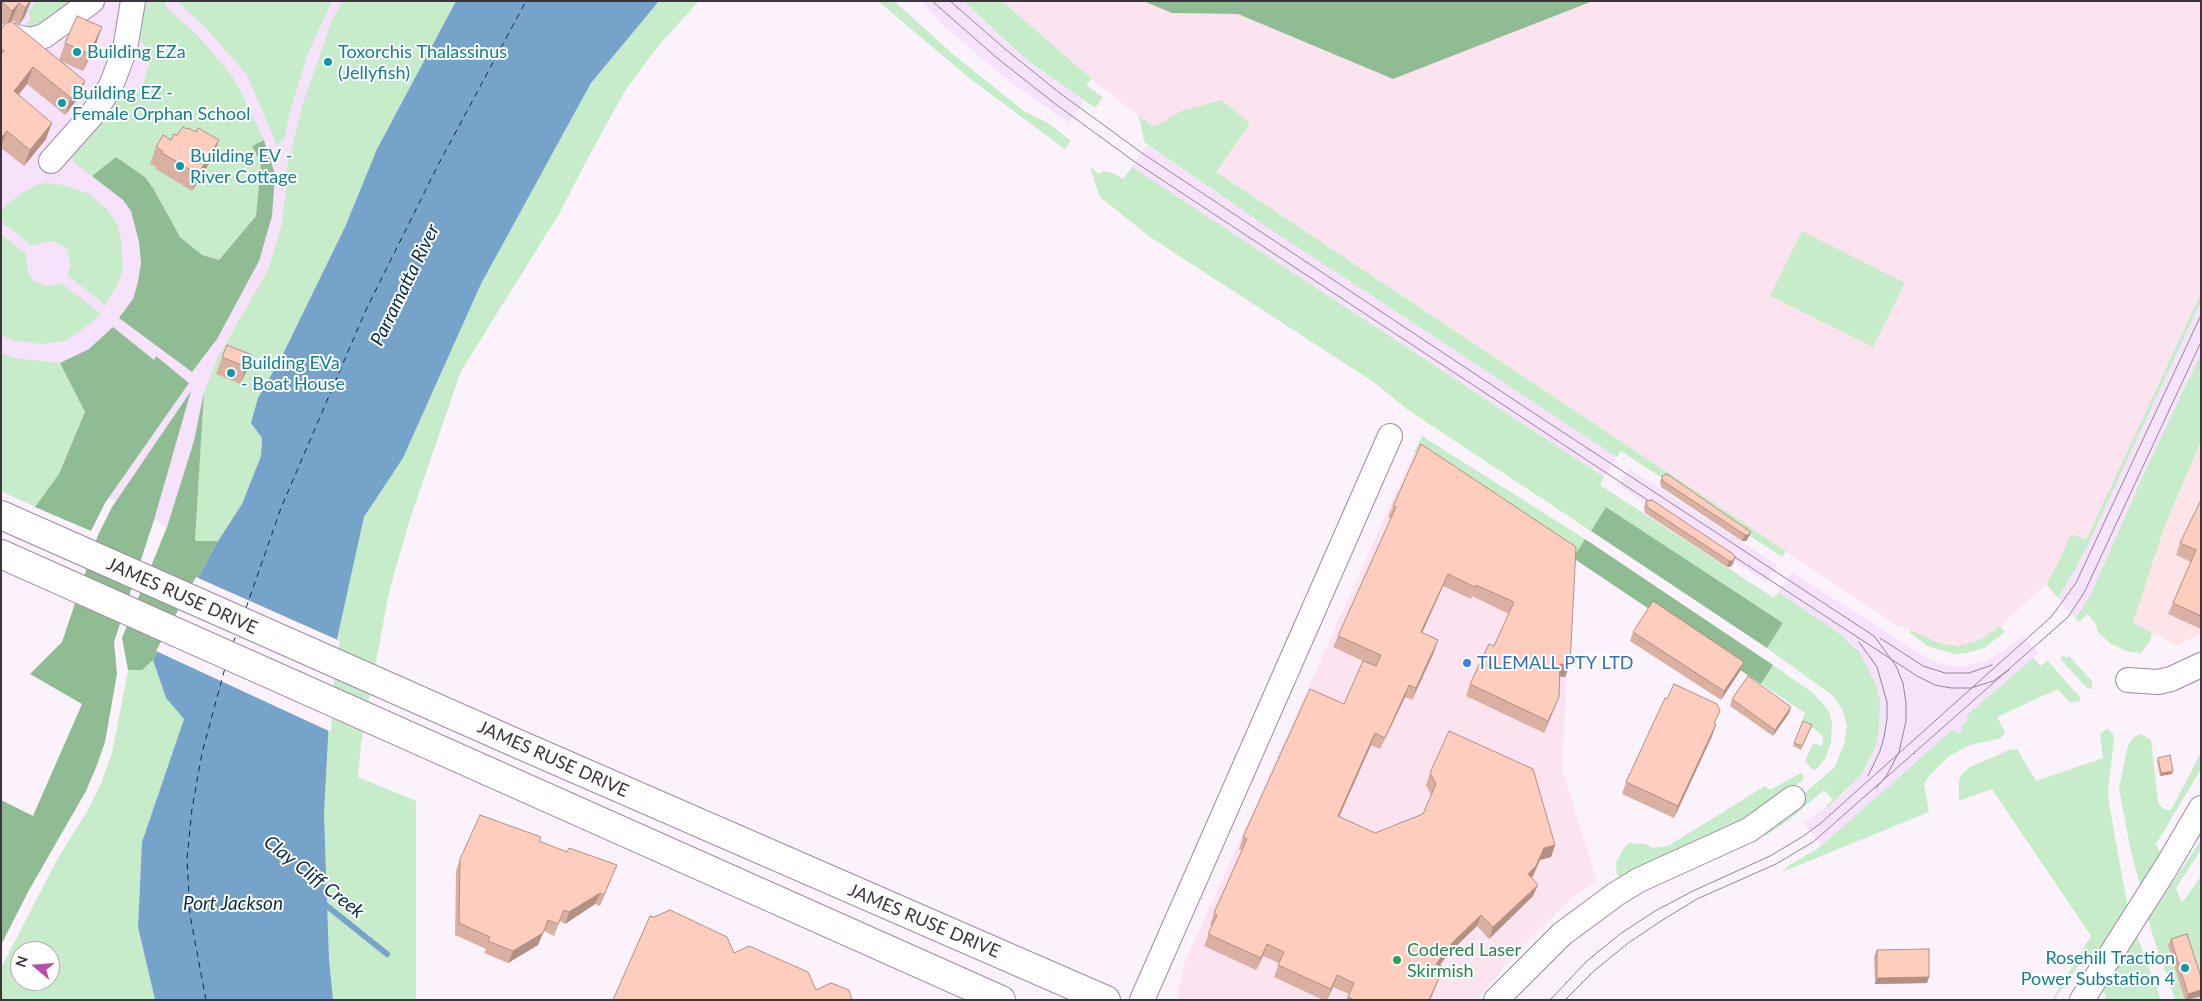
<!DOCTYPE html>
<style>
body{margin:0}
#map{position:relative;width:2202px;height:1001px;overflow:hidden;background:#fbf2fc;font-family:Lato,sans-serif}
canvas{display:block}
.frame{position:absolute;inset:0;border:2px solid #3d343e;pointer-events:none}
.north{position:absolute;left:10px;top:941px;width:50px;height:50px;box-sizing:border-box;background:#fff;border:1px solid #b1aeb2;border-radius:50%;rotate:288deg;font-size:14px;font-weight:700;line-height:20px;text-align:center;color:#3d343e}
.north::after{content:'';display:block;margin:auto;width:18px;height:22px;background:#bb4dab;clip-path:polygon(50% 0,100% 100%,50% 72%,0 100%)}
</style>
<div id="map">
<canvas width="2202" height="1001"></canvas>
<div class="frame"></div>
<div class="north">N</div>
</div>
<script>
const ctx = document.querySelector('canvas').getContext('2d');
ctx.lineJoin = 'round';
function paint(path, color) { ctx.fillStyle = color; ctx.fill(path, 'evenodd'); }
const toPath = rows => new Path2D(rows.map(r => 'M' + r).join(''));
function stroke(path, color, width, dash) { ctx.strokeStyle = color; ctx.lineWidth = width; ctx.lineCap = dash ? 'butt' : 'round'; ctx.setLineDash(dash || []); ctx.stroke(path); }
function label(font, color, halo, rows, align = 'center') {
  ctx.font = font + ' Lato,sans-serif'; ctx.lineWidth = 4; ctx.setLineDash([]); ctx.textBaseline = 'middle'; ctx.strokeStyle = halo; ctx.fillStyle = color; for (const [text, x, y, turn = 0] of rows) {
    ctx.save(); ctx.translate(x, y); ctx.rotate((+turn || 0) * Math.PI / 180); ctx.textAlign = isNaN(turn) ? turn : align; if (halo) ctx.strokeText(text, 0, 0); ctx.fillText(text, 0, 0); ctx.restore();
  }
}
const commercial = toPath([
 [2201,441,2201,634,2177,645,2133,623,2165,525]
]);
const industrial = toPath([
 [1002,1,1143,1,1172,13,1238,14,1393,79,1593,1,2201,1,2201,293,2086,540,2057,565,2046,584,2000,626,1980,640,1959,646,1942,644,1895,624,1216,172,1250,123,1181,111,1153,128,1080,69],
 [1414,452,1573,558,1562,770,1597,881,1572,898,1516,953,1476,1000,1181,1000,1179,999,1177,989,1184,973,1181,971]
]);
const built = toPath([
 [1,1,398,1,302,191,167,527,59,474,35,507,1,491],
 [921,1,962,1,1028,61,1084,101,1069,123,1005,78,943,25],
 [1147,145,1264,225,1617,457,1604,477,1140,174,1132,167],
 [2201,301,2201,353,2142,478,2090,596,2075,619,2058,598,2078,564],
 [1629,468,1777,565,1766,582,1618,485],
 [1792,572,1930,660,1946,665,1962,666,1983,662,2002,652,2023,636,2039,653,1967,716,1969,719,1962,726,1963,728,1958,733,1952,730,1821,846,1804,823,1843,794,1862,774,1869,763,1879,731,1880,701,1851,643,1779,592]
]);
const green = toPath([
 [36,1,81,1,44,31,23,27,31,19,28,12],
 [147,1,165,1,166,7,199,37,216,57,232,76,241,92,264,140,252,146,261,163,256,216,219,260,202,255,180,237,153,188,145,177,116,157,92,176,74,163,72,156,74,151,122,83,131,104,144,81,152,55,136,35],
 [177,1,332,1,308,53,289,115,285,138,277,146,247,75,206,28],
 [343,1,456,1,377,149,345,227,282,356,258,398,262,438,261,456,242,504,218,541,195,541,204,392,218,357,269,268,282,224,287,181,286,171,304,100,332,20],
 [659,1,699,1,659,45,626,89,590,154,559,214,461,371,409,522,389,592,361,743,358,777,416,801,416,1000,333,1000,329,958,324,814,332,662,364,517,403,458,481,284,591,83],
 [878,1,894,1,954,55,1024,111,1048,123,1071,141,1065,149,969,78],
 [963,1,1002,1,1092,79,1086,85,1103,97,1095,108,1028,61],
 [1221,100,1250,123,1216,172,1786,551,1782,557,1621,451,1617,457,1264,225,1144,142,1139,116,1154,127,1181,111],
 [1090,167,1099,174,1104,171,1113,173,1123,179,1132,167,1604,477,1600,485,1774,598,1779,592,1841,635,1860,653,1867,666,1877,688,1880,701,1879,731,1875,748,1862,774,1827,808,1826,806,1833,800,1824,790,1789,820,1765,836,1761,830,1835,767,1844,744,1847,726,1843,711,1833,696,1767,648,1783,623,1606,507,1591,531,1408,410,1375,383,1150,237,1100,197],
 [47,183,63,185,89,194,107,209,117,224,121,239,123,269,119,282,105,305,67,275,71,266,67,249,55,242,49,241,32,246,1,221,1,210,20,194,38,184],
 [1802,231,1905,283,1873,347,1770,296],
 [1,234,26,254,28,272,33,281,47,286,61,283,101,314,90,324,65,341,41,344,13,340,1,335],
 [2201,293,2201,301,2090,540,2078,564,2058,598,2046,584,2057,565,2071,534,2086,540],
 [1,352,14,358,60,363,85,412,59,474,36,507,1,491],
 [2201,353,2201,441,2165,525,2133,623,2153,633,2150,637,2152,638,2141,653,2129,652,2111,644,2098,632,2095,623,2088,614,2079,622,2075,619,2090,596,2142,478],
 [1422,436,1585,539,1573,558,1414,452],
 [2000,626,2005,632,1984,648,1966,653,1954,654,1928,646,1910,633,1910,630,1942,644,1959,646,1980,640],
 [2064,655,2066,658,2069,656,2092,681,2092,689,2087,688,2060,659],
 [2033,658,2041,666,2047,660,2080,697,2080,701,2070,703,2058,689,1997,717,2005,732,2001,738,1970,745,1949,756,1928,777,1924,784,1929,812,1782,872,1788,866,1821,846,1952,730,1958,733,1963,729,1961,726,1969,720,1966,716],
 [153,660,166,698,184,719,142,842,138,927,155,1000,1,1000,1,968,59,856,88,810,101,783,112,753,128,670,142,670],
 [20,951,50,951,50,981,20,981],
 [1773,665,1813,693,1828,710,1832,721,1831,743,1825,759,1816,770,1812,769,1805,761,1813,743,1822,746,1823,736,1802,719,1805,713,1761,684],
 [2107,728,2113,734,2114,741,2108,789,2109,803,2124,887,2130,917,2161,1000,2104,1000,2106,996,2083,959,2054,1000,2052,1000,2091,936,1992,789,1959,801,1959,780,1961,775,1970,767,2009,750,2017,749,2036,781,2103,758,2100,734],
 [2141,734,2151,740,2158,801,2161,807,2167,810,2171,810,2195,764,2200,753,2201,741,2201,769,2156,844,2173,882,2201,840,2201,850,2176,888,2182,903,2201,876,2201,1000,2175,1000,2152,933,2130,847,2119,788,2128,745,2133,738],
 [1801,773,1804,777,1803,780,1763,814,1623,877,1617,875,1616,863,1623,849,1629,843,1645,844,1652,848,1668,846,1765,786,1770,790]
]);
const forest = toPath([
 [1143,1,1593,1,1393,79,1238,14,1172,13],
 [264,140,275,174,272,216,259,261,217,339,192,372,119,318,133,299,138,282,141,263,139,242,131,211,123,200,92,176,116,157,145,177,153,188,180,237,202,255,219,260,256,216,261,163,252,146],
 [113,327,154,360,156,356,189,383,105,503,91,531,35,507,59,474,85,412,60,363,89,349],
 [191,391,154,520,114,642,117,674,105,742,97,765,86,791,28,892,1,945,1,800,33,816,82,704,30,674,62,642,98,535,112,507],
 [204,392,195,541,218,541,153,660,142,670,128,670,122,638,167,527,194,441],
 [1606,507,1783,623,1767,648,1591,531],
 [1585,539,1773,665,1761,684,1573,558]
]);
const water = toPath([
 [456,1,659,1,591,83,481,284,403,458,364,517,332,662,324,814,329,958,333,1000,155,1000,138,927,142,842,184,719,166,698,153,660,218,541,242,504,261,456,262,438,251,423,258,398,282,356,345,227,377,149]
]);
const pier = toPath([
 [196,577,340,641,335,662,331,732,156,651]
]);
const stream = toPath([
 [322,902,387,954]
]);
const ferry = toPath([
 [246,608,281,508,365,312,437,167,526,1],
 [233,643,237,633],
 [206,1000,190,915,187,859,192,809,202,753,225,668]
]);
const minor = toPath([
 [1,33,29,40,44,36,92,1],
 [51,161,91,116,111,86,125,49,133,1],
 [2128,680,2158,682,2171,679,2201,665],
 [1142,1000,1390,436],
 [1496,1000,1562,934,1616,894,1639,880,1749,830,1793,798],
 [2082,1000,2167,866,2201,808]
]);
const primary = toPath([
 [1,515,516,743,1106,1000],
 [1,554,1001,1000]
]);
const tram = toPath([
 [932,1,997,58,1054,103,1135,162,1661,509],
 [950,1,1005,49,1061,94,1142,153,1549,423,1874,636,1896,666,1903,683,1906,703,1906,721,1899,752,1887,775,1876,788],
 [1724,550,1917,676,1935,685,1951,688,1971,688,1993,681,2009,670],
 [1880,638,1923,666,1945,673,1969,673,1992,665],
 [1859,642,1877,667,1887,702,1887,719,1884,737,1880,751,1868,776],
 [1550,1000,1587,961,1620,934,1655,911,1693,891,1770,856,1802,837,1821,823,2051,617,2076,583,2201,315],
 [1565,1000,1595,970,1627,944,1661,921,1697,899,1776,864,1813,842,2068,617,2084,593,2201,342]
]);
const wall = toPath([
 [1,1,31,1,25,16,19,25,12,20,11,21,59,60,65,43,102,27,96,44,83,71,60,61,85,81,79,97,65,115,27,84,18,95,46,139,24,166,1,148,1,29,4,25,1,23],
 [171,140,213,157,192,191,156,169,156,167,150,164,156,147],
 [227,345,252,355,246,372,240,384,216,374],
 [1421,444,1570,665,1565,677,1559,676,1559,697,1544,733,1466,696,1470,684,1494,646,1509,614,1472,596,1471,599,1443,586,1422,633,1434,652,1412,700,1405,697,1380,749,1371,745,1339,817,1375,833,1423,814,1431,795,1426,785,1430,773,1555,845,1551,857,1540,860,1532,878,1533,896,1489,939,1477,926,1448,954,1440,965,1444,967,1430,1000,1346,1000,1349,994,1333,987,1327,1000,1323,1000,1274,977,1279,963,1263,956,1256,970,1204,946,1212,926,1210,925,1214,913,1242,850,1239,849,1243,837,1344,704,1363,661,1333,647,1338,636,1391,518,1388,517,1393,506],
 [1662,476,1751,532,1748,538,1746,541,1742,541,1661,487,1660,482],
 [2201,500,2201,629,2168,614,2173,603,2191,562,2176,555,2180,543],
 [1646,501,1733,564,1730,567,1727,567,1645,513,1644,507],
 [1633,632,1744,662,1740,671,1721,700,1630,641],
 [1667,699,1716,724,1712,736,1674,818,1622,794,1626,782],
 [1732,699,1789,713,1773,736,1730,706],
 [1803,721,1812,725,1801,750,1793,746],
 [2158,758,2172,774,2160,776,2157,761],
 [539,841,612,877,600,906,595,904,565,924,560,921,554,936,544,931,538,945,508,963,484,953,486,949,455,935,456,871,460,859],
 [2171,939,2201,996,2188,1000,2185,1000,2168,945],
 [1877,950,1927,983,1875,984,1874,956]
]);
const shadedWall = toPath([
 [30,1,31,1,25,16,19,25,25,8],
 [19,3,12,20,6,27,12,11],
 [102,27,96,44,83,71,89,54],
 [33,67,27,84,8,108,14,91],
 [85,81,79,97,65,115,71,98],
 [52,123,46,139,24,166,30,150],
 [7,131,1,146,1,138],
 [219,140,213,157,192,191,198,174],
 [252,355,246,372,240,384,246,367],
 [1751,532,1748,538,1746,541,1742,541,1745,535],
 [1735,557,1733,564,1730,567,1727,567,1729,561],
 [1448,574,1443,586,1417,644,1421,632],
 [1438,640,1434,652,1412,700,1416,688],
 [1744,662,1740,671,1721,700,1724,691],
 [1560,664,1570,665,1565,677,1556,676],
 [1409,685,1405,697,1380,749,1385,738],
 [1559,697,1544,733,1548,721],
 [1791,707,1789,713,1773,736,1775,730],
 [1716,724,1712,736,1674,818,1678,806],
 [1375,733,1371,745,1334,828,1338,816],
 [2173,771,2172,774,2160,776,2161,773],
 [1555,845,1551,857,1540,860,1532,878,1528,874,1544,848],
 [1538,885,1533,896,1489,939,1493,927],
 [600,893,595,904,565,924,569,912],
 [1481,915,1477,926,1448,954,1432,976,1436,964,1453,942],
 [548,920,538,945,508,963,513,951],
 [1267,944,1263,956,1256,970,1261,958],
 [1444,967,1430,1000,1429,1000],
 [1337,975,1333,987,1327,1000,1331,989],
 [1929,977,1927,983,1875,984,1877,978],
 [2201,990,2201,996,2186,1000,2188,994]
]);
const building = toPath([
 [1,1,30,1,25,8,19,3,12,11,1,1],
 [77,16,102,27,89,54,65,43,77,16],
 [11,21,85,81,71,98,33,67,14,91,52,123,30,150,7,131,1,138,1,54,4,51,1,48,1,29,7,22,9,23,11,21],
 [183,127,187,129,188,128,196,132,198,128,219,140,198,174,162,153,163,151,156,147,163,135,171,140,174,134,177,135,183,127],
 [227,345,252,355,246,367,222,357,227,345],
 [1421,444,1576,547,1570,665,1560,664,1559,697,1548,721,1470,684,1489,644,1494,646,1514,602,1476,585,1475,587,1448,574,1421,632,1438,640,1416,688,1409,685,1385,738,1375,733,1338,816,1375,833,1423,814,1436,784,1430,773,1449,731,1533,769,1555,845,1544,848,1536,866,1528,874,1538,885,1493,927,1481,915,1453,942,1436,964,1444,967,1429,1000,1355,1000,1348,997,1354,983,1337,975,1331,989,1278,965,1284,952,1267,944,1261,958,1208,934,1217,915,1214,913,1247,839,1243,837,1310,689,1344,704,1363,661,1376,666,1381,655,1338,636,1396,507,1393,506,1421,444],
 [1667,474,1751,532,1748,535,1745,535,1663,481,1662,476,1667,474],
 [1652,500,1733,554,1735,557,1733,561,1729,561,1647,507,1646,501,1652,500],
 [2201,500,2201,616,2173,603,2196,550,2180,543,2201,500],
 [1653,601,1744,662,1724,691,1633,632,1653,601],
 [1748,676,1791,707,1775,730,1732,699,1748,676],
 [1674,684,1717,704,1720,711,1714,723,1716,724,1678,806,1626,782,1665,698,1667,699,1674,684],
 [1803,721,1812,725,1802,746,1794,743,1803,721],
 [2170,755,2173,771,2161,773,2158,758,2170,755],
 [480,815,541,837,539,841,567,852,569,848,617,865,604,895,600,893,569,912,564,910,558,924,548,920,543,933,513,951,488,941,490,937,459,923,460,859,480,815],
 [670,910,727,937,734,953,749,946,808,972,816,990,831,983,849,990,852,1000,613,1000,650,916,654,917,670,910],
 [2187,934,2201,977,2201,990,2188,994,2171,939,2187,934],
 [1929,949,1929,977,1877,978,1877,950,1929,949]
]);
const markers = [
 [77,52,5,"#0f9aa8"],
 [328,62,5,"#0f9aa8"],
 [62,103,5,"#0f9aa8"],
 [180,166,5,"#0f9aa8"],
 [231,373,5,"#0f9aa8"],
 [1467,663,5,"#3f7fe0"],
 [1397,960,5,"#2e9e5b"],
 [2185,968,5,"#0f9aa8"]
];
const cultureNames = [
 ["Building EZa",87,52],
 ["Toxorchis Thalassinus",338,52],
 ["(Jellyfish)",338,73],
 ["Building EZ -",72,93],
 ["Female Orphan School",72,114],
 ["Building EV -",190,156],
 ["River Cottage",190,177],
 ["Building EVa",241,363],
 ["- Boat House",241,384],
 ["Rosehill Traction",2175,958,"right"],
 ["Power Substation 4",2175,979,"right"]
];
const streetNames = [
 ["JAMES RUSE DRIVE",182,596,24],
 ["JAMES RUSE DRIVE",553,759,24],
 ["JAMES RUSE DRIVE",924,921,23]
];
const shopNames = [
 ["TILEMALL PTY LTD",1477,663]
];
const leisureNames = [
 ["Codered Laser",1407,950],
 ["Skirmish",1407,971]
];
const waterNames = [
 ["Parramatta River",405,285,-64],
 ["Clay Cliff Creek",314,877,38],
 ["Port Jackson",233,904]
];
paint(commercial, '#fee3e8');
paint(industrial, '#fbe4f0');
paint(built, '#f7e2fb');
paint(green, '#c7ecc9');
paint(forest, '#90bc93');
paint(water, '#76a3c9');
paint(pier, '#fbf2fc');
stroke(stream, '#76a3c9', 6);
stroke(ferry, '#092d47', 1, [6, 5]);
stroke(minor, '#9e8aa2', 26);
stroke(primary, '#9e8aa2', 30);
stroke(minor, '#fff', 24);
stroke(primary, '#fff', 28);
stroke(tram, '#8f8690', 1);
paint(wall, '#dab0a3');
paint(shadedWall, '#b29084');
paint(building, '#fecdbd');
stroke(building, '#b29084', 1);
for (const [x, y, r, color] of markers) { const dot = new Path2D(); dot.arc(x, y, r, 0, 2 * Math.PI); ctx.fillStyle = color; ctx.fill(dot); stroke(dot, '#fff', 2); }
label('18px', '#0d838f', '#fff', cultureNames, 'left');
label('18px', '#3d343e', '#fff', streetNames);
label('18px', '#366cbe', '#fff', shopNames, 'left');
label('18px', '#27864d', '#fff', leisureNames, 'left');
label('italic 19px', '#092d47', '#fff', waterNames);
</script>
